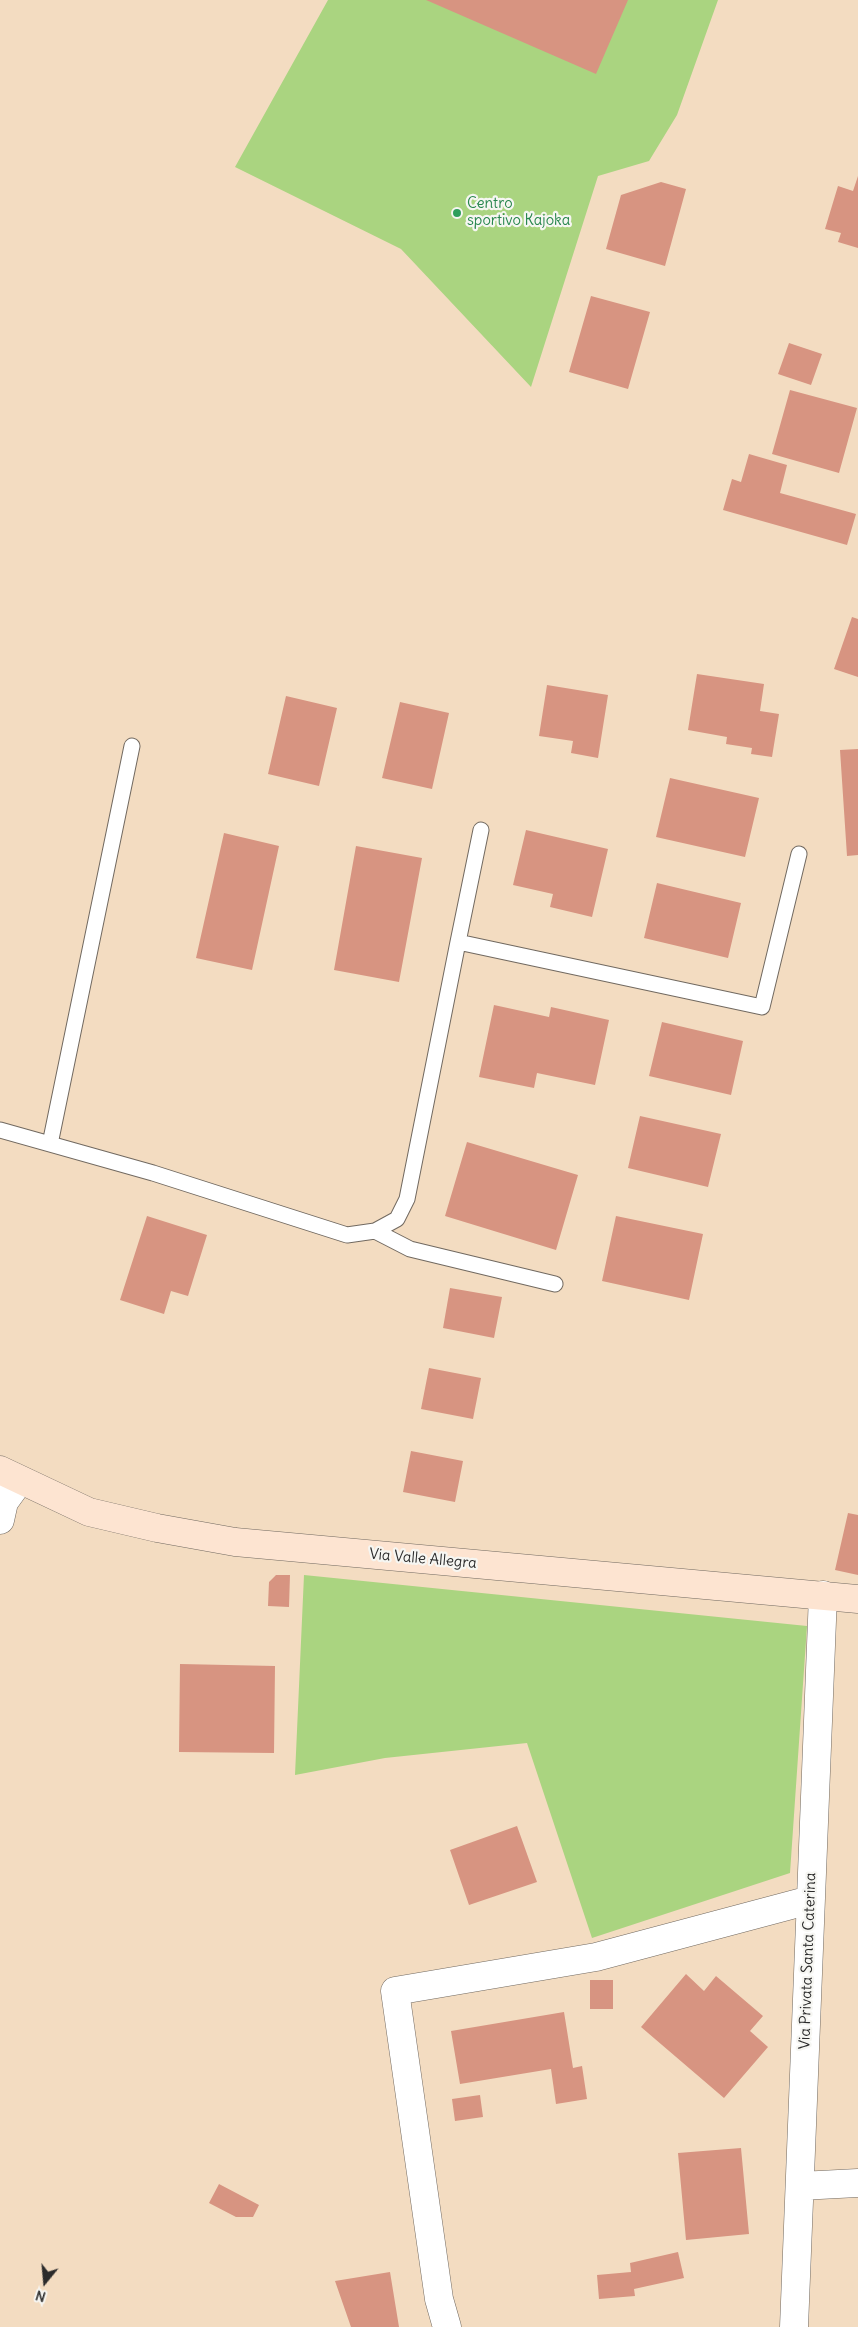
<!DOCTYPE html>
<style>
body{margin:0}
#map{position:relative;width:858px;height:2327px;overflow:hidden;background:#f3dcc1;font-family:Delius,sans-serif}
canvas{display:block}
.north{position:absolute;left:20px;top:2257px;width:50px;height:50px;-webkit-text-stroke:4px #f6f6f2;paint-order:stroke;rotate:197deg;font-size:14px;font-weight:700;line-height:20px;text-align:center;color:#2b2b2b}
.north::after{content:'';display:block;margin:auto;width:18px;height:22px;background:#2b2b2b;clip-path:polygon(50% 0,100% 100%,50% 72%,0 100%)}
</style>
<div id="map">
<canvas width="858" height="2327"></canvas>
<div class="north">N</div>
</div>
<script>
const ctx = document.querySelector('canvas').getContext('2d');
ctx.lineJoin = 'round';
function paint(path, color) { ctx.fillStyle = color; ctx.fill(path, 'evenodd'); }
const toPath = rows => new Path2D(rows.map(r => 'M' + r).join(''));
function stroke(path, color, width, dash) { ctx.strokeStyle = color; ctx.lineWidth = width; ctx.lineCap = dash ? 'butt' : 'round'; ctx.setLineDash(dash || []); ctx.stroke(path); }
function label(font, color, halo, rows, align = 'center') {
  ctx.font = font + ' Delius,sans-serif'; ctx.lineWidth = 4.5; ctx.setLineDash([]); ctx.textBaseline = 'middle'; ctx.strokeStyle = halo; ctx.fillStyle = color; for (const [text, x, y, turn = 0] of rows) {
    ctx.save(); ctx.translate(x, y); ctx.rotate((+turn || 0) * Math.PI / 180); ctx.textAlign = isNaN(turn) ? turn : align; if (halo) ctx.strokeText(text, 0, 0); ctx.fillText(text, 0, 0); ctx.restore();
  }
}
const green = toPath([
 [328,0,718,0,677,115,649,161,598,176,531,387,401,249,235,167],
 [304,1575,807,1626,790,1873,592,1938,527,1743,385,1758,295,1775]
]);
const building = toPath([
 [426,0,628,0,596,74],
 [858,176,858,248,838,242,841,233,825,229,838,186,853,191],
 [661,182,686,189,665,266,606,249,621,195],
 [591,296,650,312,628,389,569,372],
 [789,343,822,354,811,385,778,374],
 [790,390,857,408,839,473,772,454],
 [749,454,787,465,780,493,856,514,847,545,723,510,732,479,741,482],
 [852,617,858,619,858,677,834,669],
 [697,674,764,684,760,711,779,714,772,757,751,754,752,748,726,744,727,737,688,730],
 [547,685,608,695,598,758,571,753,573,741,539,736],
 [286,696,337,708,319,786,268,774],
 [400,702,449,713,432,789,382,778],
 [858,749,858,855,847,856,840,750],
 [670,778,759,798,745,857,656,837],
 [526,830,608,849,592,917,550,907,553,894,513,885],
 [224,833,279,846,252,970,196,958],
 [356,846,422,858,399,982,334,970],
 [657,883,741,903,728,958,644,938],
 [494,1005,549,1017,551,1007,609,1020,595,1085,537,1073,534,1088,479,1077],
 [662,1022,743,1041,731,1095,649,1076],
 [640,1116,721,1134,708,1187,628,1168],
 [467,1142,578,1175,556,1250,445,1216],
 [147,1216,207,1235,188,1296,171,1291,164,1314,120,1300],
 [616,1216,703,1234,689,1300,602,1281],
 [450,1288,502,1297,494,1338,443,1328],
 [429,1368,481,1378,473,1419,421,1409],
 [411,1451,463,1461,455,1502,403,1492],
 [848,1513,858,1515,858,1575,835,1570],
 [276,1575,290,1575,289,1607,268,1606,269,1582],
 [180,1664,275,1666,274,1753,179,1752],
 [517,1826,537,1882,469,1905,450,1850],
 [686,1974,704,1991,716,1976,763,2016,750,2031,768,2047,724,2098,641,2027],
 [590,1980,613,1980,613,2009,590,2009],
 [564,2012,573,2068,582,2066,587,2099,556,2104,551,2069,460,2084,451,2031],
 [480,2095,483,2117,455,2121,452,2099],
 [741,2148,749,2234,686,2240,678,2153],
 [219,2184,259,2205,253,2217,236,2217,209,2203],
 [678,2252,684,2278,634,2289,635,2296,599,2299,597,2275,631,2272,630,2263],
 [390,2272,399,2327,351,2327,335,2281]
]);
const service = toPath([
 [458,942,481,830],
 [0,1130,153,1173,347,1235,375,1231,397,1219,407,1199,458,942,762,1007,799,854],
 [50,1144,132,746],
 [375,1231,410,1249,555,1284]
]);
const minor = toPath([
 [0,1520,4,1502,20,1480],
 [800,2186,858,2183],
 [447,2327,439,2299,395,1991,596,1957,810,1900],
 [794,2327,823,1595]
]);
const secondary = toPath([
 [0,1470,89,1512,157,1528,235,1542,858,1599]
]);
const markers = [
 [457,213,5,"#2e9e5b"]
];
const leisureNames = [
 ["Centro",467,204],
 ["sportivo Kajoka",467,221]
];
const streetNames = [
 ["Via Valle Allegra",423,1559,5],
 ["Via Privata Santa Caterina",808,1961,-88]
];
paint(green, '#aad480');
paint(building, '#d79481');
stroke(service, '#716960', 17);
stroke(minor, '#716960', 29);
stroke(secondary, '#716960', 29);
stroke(service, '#fff', 15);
stroke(minor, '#fff', 28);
stroke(secondary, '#fde4d1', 28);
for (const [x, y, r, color] of markers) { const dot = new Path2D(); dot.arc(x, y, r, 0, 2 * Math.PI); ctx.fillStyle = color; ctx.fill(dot); stroke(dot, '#f6f6f2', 2); }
label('15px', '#27864d', '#f6f6f2', leisureNames, 'left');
label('15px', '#2b2b2b', '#f6f6f2', streetNames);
</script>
